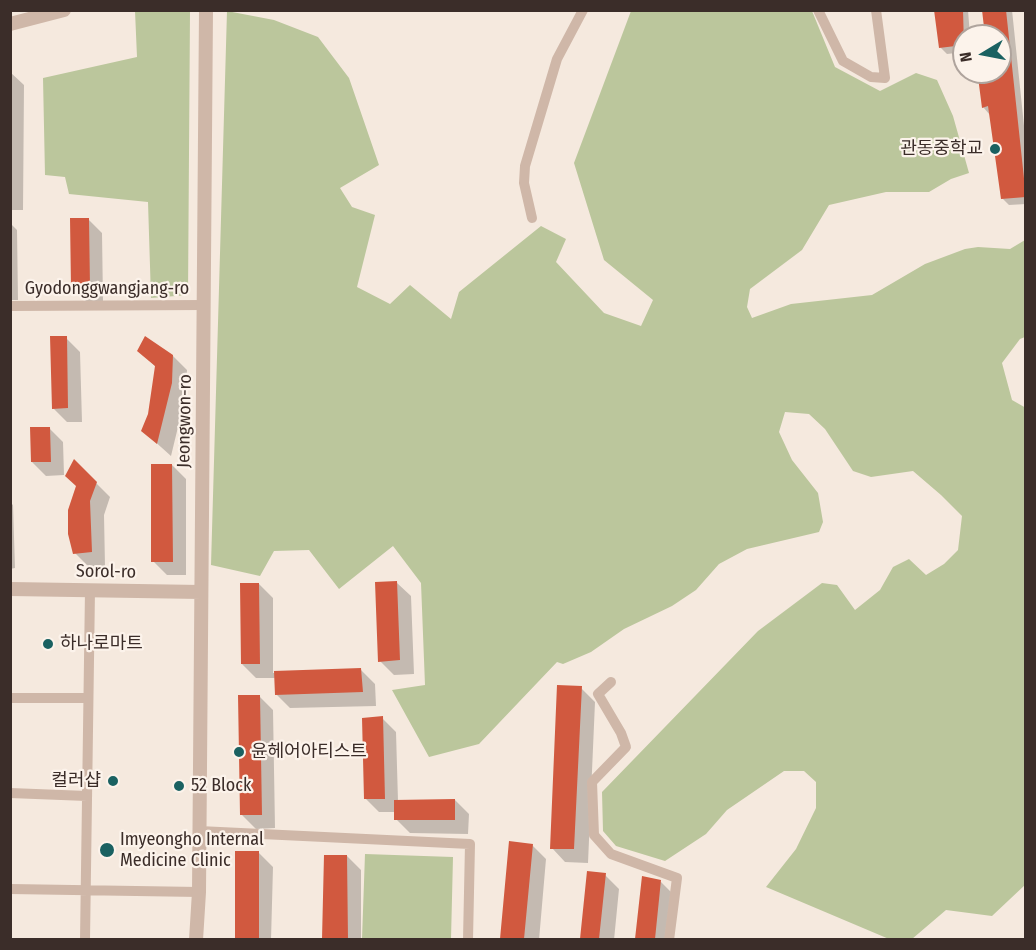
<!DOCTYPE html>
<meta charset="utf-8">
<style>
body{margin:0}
#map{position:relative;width:1036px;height:950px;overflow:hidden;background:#f5e9de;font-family:"Fira Sans Condensed",sans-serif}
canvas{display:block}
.frame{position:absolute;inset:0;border:12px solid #3b2d29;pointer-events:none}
.north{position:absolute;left:952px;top:24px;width:60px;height:60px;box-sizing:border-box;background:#fcf3eb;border:2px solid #afa49d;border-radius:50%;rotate:260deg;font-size:16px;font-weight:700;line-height:24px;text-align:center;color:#3b2d29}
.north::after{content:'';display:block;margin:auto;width:21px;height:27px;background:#1a6161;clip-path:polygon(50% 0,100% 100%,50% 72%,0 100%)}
</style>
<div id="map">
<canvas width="1036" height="950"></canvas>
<div class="frame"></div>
<div class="north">N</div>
</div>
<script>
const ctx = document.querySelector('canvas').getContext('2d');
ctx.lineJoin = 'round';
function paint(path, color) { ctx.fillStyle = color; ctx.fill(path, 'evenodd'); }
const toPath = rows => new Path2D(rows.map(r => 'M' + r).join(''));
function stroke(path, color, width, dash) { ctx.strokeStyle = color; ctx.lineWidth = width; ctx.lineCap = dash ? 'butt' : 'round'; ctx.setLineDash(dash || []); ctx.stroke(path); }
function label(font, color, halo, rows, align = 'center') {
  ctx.font = font + ' "Fira Sans Condensed","Noto Sans KR",sans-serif'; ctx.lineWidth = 4.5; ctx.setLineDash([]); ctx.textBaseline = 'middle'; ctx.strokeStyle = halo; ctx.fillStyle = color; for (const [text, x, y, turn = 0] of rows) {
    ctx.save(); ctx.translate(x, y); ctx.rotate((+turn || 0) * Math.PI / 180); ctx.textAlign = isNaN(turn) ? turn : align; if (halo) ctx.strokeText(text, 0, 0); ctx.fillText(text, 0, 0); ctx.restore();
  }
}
const green = toPath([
 [135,11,190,11,188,295,151,298,148,202,69,194,65,177,45,175,43,78,137,57],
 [227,11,274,20,318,37,349,78,379,165,340,188,352,207,375,215,357,287,390,304,410,285,451,319,459,292,541,226,566,239,556,262,604,313,641,326,653,300,604,260,574,163,631,11,812,11,835,67,880,91,916,73,937,80,953,116,969,173,951,179,929,192,886,192,829,205,802,250,750,289,747,307,752,318,791,304,872,295,925,264,965,249,978,247,1010,249,1025,240,1025,337,1020,339,1002,363,1012,400,1026,408,1026,884,992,916,946,910,912,939,889,939,766,887,796,849,816,808,816,782,804,771,784,771,727,810,706,834,665,861,616,846,603,831,602,792,758,631,822,583,837,585,855,610,880,590,893,567,909,559,926,575,944,564,958,550,962,516,941,495,913,471,871,477,853,471,825,429,809,414,785,412,779,432,792,460,818,493,823,522,819,532,747,549,719,564,696,590,672,606,624,629,591,652,563,664,557,662,479,744,429,757,392,690,425,685,421,583,393,546,339,589,309,550,274,551,260,576,211,565],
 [365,854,453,857,451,939,362,939]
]);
const shadow = toPath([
 [936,10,968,10,970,36,964,36,964,52,947,54,940,47],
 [984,10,1012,10,1026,145,1026,204,1009,205,1002,198,990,115,983,107,990,72,1000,72,1000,36,986,36],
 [10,72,24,85,23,210,10,210],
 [88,219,102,233,103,301,86,301,72,287],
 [10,223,17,230,18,300,10,300],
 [66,338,80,352,82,422,67,422,53,408],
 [139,350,173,356,187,370,185,398,171,456,142,430,150,414,157,368],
 [49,428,63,442,64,475,46,476,32,462],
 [75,462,110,497,104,515,105,566,89,567,75,553,78,487],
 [172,465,186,479,186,575,167,575,153,561],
 [10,502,13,505,15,568,10,569],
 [397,583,411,596,414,674,394,675,380,661],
 [259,584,273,598,273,673,361,670,375,684,376,706,290,708,276,694,276,678,256,678,242,664],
 [581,688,595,702,588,863,565,862,552,848],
 [259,696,273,710,275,828,256,829,242,815],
 [382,718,396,732,398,801,455,800,469,814,468,834,410,833,396,819,396,812,379,812,365,798],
 [511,843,532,845,546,859,539,940,502,940],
 [237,853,259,853,273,867,271,940,236,940],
 [347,856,361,870,361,940,324,940,325,857],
 [588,873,605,875,619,889,614,940,582,940],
 [644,877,661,882,675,896,670,940,636,940]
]);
const building = toPath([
 [934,10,963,10,964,45,939,48],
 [982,10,1006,10,1026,197,1001,199,988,106,982,108,978,77,989,77,989,72,1000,72,1000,36,985,36],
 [70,218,89,218,90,287,71,288],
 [50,336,67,336,68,408,52,409],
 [145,336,173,355,172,383,157,444,141,431,148,414,155,366,137,351],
 [30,427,50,427,51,462,31,462],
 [74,459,97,482,90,501,92,552,73,554,68,534,68,510,76,486,65,476],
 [151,464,172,464,173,562,151,562],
 [397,581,400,660,378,662,375,582],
 [240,583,259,583,260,664,241,664],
 [361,668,363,692,275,695,274,671],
 [557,685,582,686,574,849,550,849],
 [238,695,260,695,262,815,240,815],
 [383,716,385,799,364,799,362,718],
 [455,799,455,820,394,820,394,800],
 [509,841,533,844,524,939,500,939],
 [235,851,259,851,259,939,235,939],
 [324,855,347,855,348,939,322,939],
 [587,871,606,873,599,939,580,939],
 [642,876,661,880,655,939,635,939]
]);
const minor = toPath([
 [818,10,843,61,871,77,885,78,876,10],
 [532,218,524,183,525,166,557,59,583,10],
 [10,306,204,305],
 [611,682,598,694,621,733,626,747,592,782,594,835,611,854,677,878,669,940],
 [10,698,88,698],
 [10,793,87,796],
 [199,831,470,844,468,940],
 [10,889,199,892],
 [85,940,90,590]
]);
const tertiary = toPath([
 [10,24,64,10],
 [10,589,201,592],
 [196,940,199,892,206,10]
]);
const markers = [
 [995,149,6,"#1a6161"],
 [48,644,6,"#1a6161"],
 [239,752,6,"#1a6161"],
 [113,781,6,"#1a6161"],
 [179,786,6,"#1a6161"],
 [107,850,8,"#1a6161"]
];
const poiNames = [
 ["관동중학교",983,149,"right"],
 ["하나로마트",60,644],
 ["윤헤어아티스트",251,752],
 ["컬러샵",101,781,"right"],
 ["52 Block",191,786],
 ["Imyeongho Internal",120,840],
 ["Medicine Clinic",120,861]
];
const streetNames = [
 ["Gyodonggwangjang-ro",107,289],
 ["Jeongwon-ro",185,421,-89],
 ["Sorol-ro",106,572,1]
];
paint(green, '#bbc69c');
paint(shadow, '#0003');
paint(building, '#d1593f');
stroke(minor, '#cfb7a8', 10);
stroke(tertiary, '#cfb7a8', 14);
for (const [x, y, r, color] of markers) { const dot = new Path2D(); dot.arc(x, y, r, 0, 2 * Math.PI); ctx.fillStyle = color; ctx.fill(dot); stroke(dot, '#fcf3eb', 2); }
label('18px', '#3b2d29', '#fcf3eb', poiNames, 'left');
label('18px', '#3b2d29', '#fcf3eb', streetNames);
</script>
